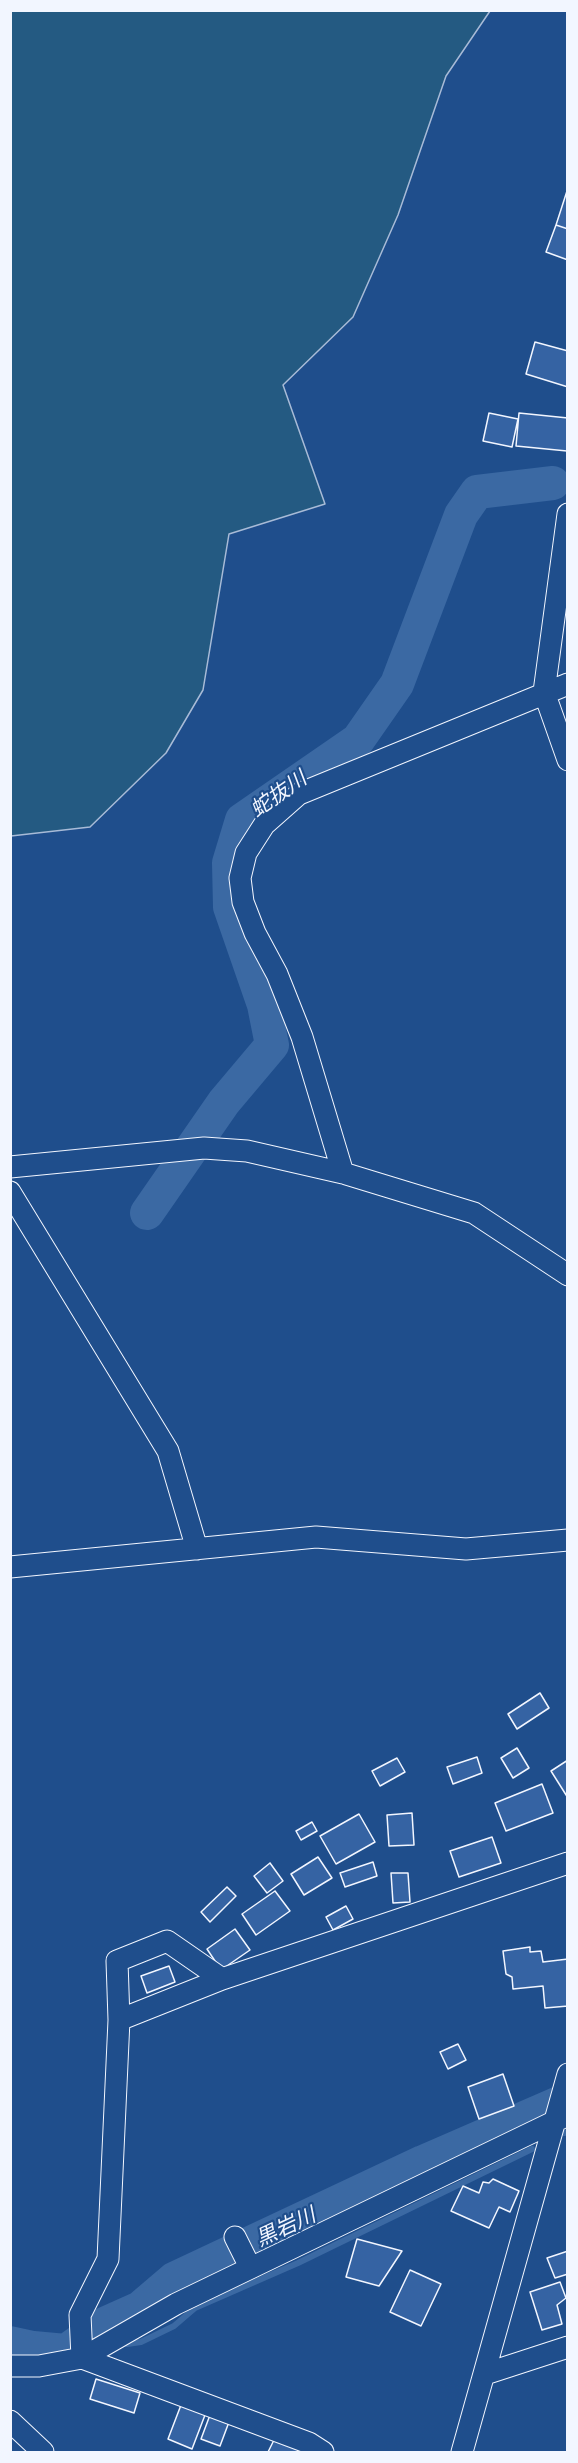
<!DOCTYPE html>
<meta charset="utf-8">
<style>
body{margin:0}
#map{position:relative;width:578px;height:2463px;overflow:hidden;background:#1f4e8c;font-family:"Space Grotesk",sans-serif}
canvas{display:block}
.frame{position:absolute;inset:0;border:12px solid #f2f6ff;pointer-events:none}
</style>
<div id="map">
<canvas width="578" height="2463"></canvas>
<div class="frame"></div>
</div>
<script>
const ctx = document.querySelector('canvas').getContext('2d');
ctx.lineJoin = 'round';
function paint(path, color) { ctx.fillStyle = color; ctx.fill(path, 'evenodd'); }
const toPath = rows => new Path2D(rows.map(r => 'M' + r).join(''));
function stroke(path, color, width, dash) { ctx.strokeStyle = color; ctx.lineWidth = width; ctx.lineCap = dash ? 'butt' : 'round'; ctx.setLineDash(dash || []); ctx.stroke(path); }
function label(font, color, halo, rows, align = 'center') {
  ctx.font = font + ' "Space Grotesk","Noto Sans JP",sans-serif'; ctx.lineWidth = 4.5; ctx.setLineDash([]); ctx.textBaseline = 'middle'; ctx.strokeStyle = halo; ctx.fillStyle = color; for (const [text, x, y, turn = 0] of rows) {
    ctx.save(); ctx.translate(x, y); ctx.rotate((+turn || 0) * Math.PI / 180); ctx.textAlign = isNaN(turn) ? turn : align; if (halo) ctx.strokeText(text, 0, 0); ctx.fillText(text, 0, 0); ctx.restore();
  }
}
const green = toPath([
 [10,11,490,11,446,76,398,215,353,317,283,385,325,504,229,534,203,690,166,753,90,827,11,836,10,11]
]);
const stream = toPath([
 [564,2133,568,2132],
 [127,2344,141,2342,174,2326,195,2308,298,2263,532,2149]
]);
const river = toPath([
 [147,1213,224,1102,272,1045,264,1005,230,907,229,863,242,820,358,740,397,684,461,515,477,492,553,483],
 [10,2343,33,2348,66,2351,102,2325,140,2308,174,2279,423,2162,568,2099]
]);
const building = toPath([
 [567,191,568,191,568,229,556,225,567,191],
 [556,225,568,229,568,260,546,252,556,225],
 [535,342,568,351,568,387,526,374,535,342],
 [489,413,518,419,512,447,483,441,489,413],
 [519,413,568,418,567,451,516,446,519,413],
 [540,1693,549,1708,517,1729,508,1714,540,1693],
 [517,1748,529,1768,513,1778,501,1758,517,1748],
 [477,1757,482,1773,453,1784,447,1767,477,1757],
 [397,1758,405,1772,380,1786,372,1771,397,1758],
 [568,1760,568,1798,551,1771,568,1760],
 [542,1784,553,1813,506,1831,495,1803,542,1784],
 [412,1813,414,1845,389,1846,387,1815,412,1813],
 [359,1814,375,1842,336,1864,320,1836,359,1814],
 [312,1822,317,1831,301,1840,296,1831,312,1822],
 [492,1837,501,1863,459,1877,450,1851,492,1837],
 [318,1857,332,1878,304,1895,291,1874,318,1857],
 [373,1862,377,1876,345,1887,340,1873,373,1862],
 [270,1863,283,1881,267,1893,254,1876,270,1863],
 [391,1873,408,1873,410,1902,393,1903,391,1873],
 [227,1887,236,1896,210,1922,201,1912,227,1887],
 [275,1891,290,1911,256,1935,242,1914,275,1891],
 [346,1906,353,1919,333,1930,326,1917,346,1906],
 [235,1929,250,1950,221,1970,207,1949,235,1929],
 [530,1947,530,1952,541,1951,543,1962,568,1959,568,2006,545,2008,543,1986,513,1989,512,1977,506,1974,503,1951,530,1947],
 [169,1966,175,1982,147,1993,141,1976,169,1966],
 [458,2044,466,2060,448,2069,440,2052,458,2044],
 [503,2074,514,2106,479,2119,468,2087,503,2074],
 [493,2179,519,2191,510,2212,499,2207,489,2228,451,2211,463,2186,479,2193,483,2182,489,2183,493,2179],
 [357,2239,402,2251,379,2286,346,2277,357,2239],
 [568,2251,568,2274,555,2278,547,2258,568,2251],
 [410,2270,441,2284,421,2326,390,2312,410,2270],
 [560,2282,566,2298,557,2305,562,2324,542,2330,530,2292,560,2282],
 [96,2379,140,2393,134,2413,90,2399,96,2379],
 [181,2405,205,2415,192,2449,168,2439,181,2405],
 [210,2415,229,2422,220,2446,201,2439,210,2415],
 [275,2438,303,2452,268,2452,275,2438]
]);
const minor = toPath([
 [568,514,544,692,568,760],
 [10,1167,204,1148,247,1151,343,1173,474,1213,568,1275],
 [343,1173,302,1037,277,974,255,933,243,902,240,878,246,853,264,825,299,794,568,684],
 [10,1192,168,1451,197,1549],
 [10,1567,316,1537,466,1549,568,1540],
 [222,1979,167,1941,117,1961,119,2020,108,2259,80,2315,82,2358,309,2443,323,2452],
 [119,2020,222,1979,568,1863],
 [235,2237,250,2267],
 [10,2366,39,2366,82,2358,176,2304,568,2115],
 [485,2374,568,2347],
 [10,2421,43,2452],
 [462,2452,568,2074]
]);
const waterNames = [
 ["蛇抜川",279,795,-35],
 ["黒岩川",286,2228,-25]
];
paint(green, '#245a82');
stroke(green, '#a8bbd7', 1.5);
stroke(stream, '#3b69a3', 6);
stroke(river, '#3b69a3', 34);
paint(building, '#3563a3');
stroke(building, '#f2f6ff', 1.5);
stroke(minor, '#f2f6ff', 23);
stroke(minor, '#1f4e8c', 21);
label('italic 21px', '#f2f6ff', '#1f4e8c', waterNames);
</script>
